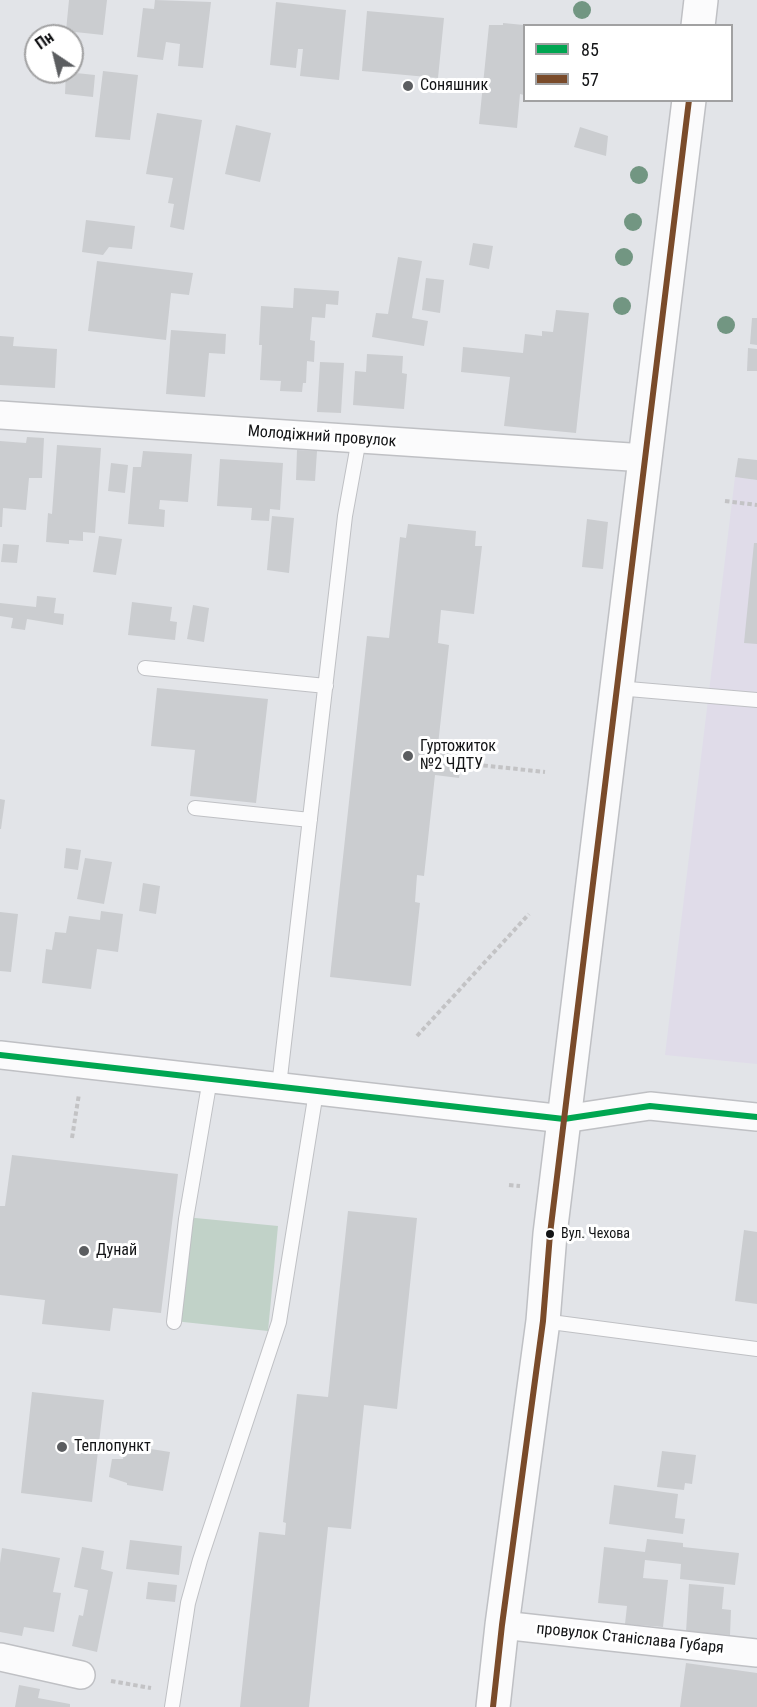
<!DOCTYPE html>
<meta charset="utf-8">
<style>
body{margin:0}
#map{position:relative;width:757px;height:1707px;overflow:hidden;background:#e2e4e8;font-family:"Roboto Condensed",sans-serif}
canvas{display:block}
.legend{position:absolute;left:523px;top:24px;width:210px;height:78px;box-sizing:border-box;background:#fff;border:2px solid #a1a1a2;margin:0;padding:8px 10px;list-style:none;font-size:18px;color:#131416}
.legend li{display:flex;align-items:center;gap:12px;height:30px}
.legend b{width:30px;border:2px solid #a1a1a2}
.north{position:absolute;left:24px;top:24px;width:60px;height:60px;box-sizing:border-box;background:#fff;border:2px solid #a1a1a2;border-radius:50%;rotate:325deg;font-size:16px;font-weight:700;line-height:24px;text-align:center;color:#131416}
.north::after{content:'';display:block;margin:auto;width:21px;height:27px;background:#5b5d60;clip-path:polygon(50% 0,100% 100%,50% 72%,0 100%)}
</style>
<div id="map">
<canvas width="757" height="1707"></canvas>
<ul class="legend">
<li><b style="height:8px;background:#00a651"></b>85</li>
<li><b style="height:8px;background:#7a4b2a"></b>57</li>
</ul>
<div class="north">Пн</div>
</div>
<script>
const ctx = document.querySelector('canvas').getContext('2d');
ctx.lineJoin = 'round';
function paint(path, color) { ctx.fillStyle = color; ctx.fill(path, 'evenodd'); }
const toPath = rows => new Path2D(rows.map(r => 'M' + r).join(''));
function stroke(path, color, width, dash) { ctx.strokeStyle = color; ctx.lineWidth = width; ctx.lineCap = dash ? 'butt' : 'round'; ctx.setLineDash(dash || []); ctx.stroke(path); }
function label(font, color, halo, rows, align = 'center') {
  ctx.font = font + ' "Roboto Condensed",sans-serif'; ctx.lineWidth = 6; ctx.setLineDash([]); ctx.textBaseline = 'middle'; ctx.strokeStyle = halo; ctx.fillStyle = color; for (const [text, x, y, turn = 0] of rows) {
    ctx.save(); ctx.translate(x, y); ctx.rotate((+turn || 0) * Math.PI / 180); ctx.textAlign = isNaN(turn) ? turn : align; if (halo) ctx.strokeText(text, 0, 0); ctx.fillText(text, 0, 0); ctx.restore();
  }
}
const education = toPath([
 [735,477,757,480,757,1064,665,1055]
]);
const green = toPath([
 [185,1217,278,1226,268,1331,174,1321]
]);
const building = toPath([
 [69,0,107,0,103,35,66,31],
 [155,0,211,2,203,68,178,66,180,44,166,42,163,60,137,57,143,8,154,9],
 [276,2,346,10,339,80,300,76,303,49,298,49,296,68,270,65],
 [367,11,444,18,438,78,362,71],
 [503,23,524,25,524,95,520,94,517,128,479,124,489,25,503,25],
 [72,64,77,65,76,73,95,75,93,97,65,94,66,72,72,72],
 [103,71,138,75,130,140,95,137],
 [157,113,202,120,184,230,170,227,174,204,168,203,173,178,146,174],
 [236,125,271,133,260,182,225,174],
 [580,127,608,136,606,156,574,147],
 [86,220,135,226,132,249,109,247,103,255,82,252],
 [473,243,493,246,489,269,469,265],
 [398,257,422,261,412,318,428,321,424,346,372,337,376,313,388,314],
 [97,261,193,273,189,295,171,293,166,340,88,331],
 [426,278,444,280,440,313,422,310],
 [294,288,339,291,338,305,326,304,325,318,312,317,310,340,315,341,314,362,307,361,306,383,303,383,302,392,280,391,281,381,260,380,262,345,259,345,261,306,293,308],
 [556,310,589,313,576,433,504,426,510,377,461,372,463,347,523,353,525,334,542,336,542,331,553,332],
 [752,318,757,318,757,345,750,344],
 [171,330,226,334,225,354,209,353,205,397,166,394],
 [0,336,14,337,13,346,57,349,55,388,0,385],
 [748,348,757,349,757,371,747,371],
 [367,354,403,356,402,373,407,374,404,409,353,405,355,371,366,372],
 [320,362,344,363,341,413,317,412],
 [27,437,44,438,42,478,29,478,26,510,3,508,2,527,0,527,0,441,26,443],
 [57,445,101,448,95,533,83,532,83,541,69,540,69,544,46,542,48,513,52,514],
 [297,450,317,451,315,481,296,480],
 [143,451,192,454,188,502,160,500,159,509,165,510,164,527,128,524,133,467,141,467],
 [738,458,757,460,757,480,735,477],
 [220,459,283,463,280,510,270,509,269,521,251,520,252,508,217,506],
 [111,463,128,465,125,493,108,491],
 [272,516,294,518,289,573,267,570],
 [587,519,608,522,603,569,582,567],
 [408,524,476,531,475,546,482,546,474,614,441,610,438,643,449,645,438,745,463,748,459,778,435,775,424,876,417,875,415,902,420,903,411,986,330,977,367,636,389,638,400,537,406,538],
 [99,536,122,539,116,575,93,572],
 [754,543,757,543,757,644,744,643],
 [3,544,19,545,17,563,1,562],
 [37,596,56,598,54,613,64,614,63,625,27,619,25,630,11,628,13,618,0,616,0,603,36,607],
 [132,602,172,607,170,621,177,622,175,640,128,635],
 [193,605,209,608,204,642,187,639],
 [157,688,268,699,256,803,190,796,195,750,151,746],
 [0,799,5,800,1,829,0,829],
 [66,848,81,850,78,870,64,868],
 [85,858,112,862,104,904,77,899],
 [143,883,160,886,156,914,139,911],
 [101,911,123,914,118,952,97,949,91,989,42,983,46,949,52,950,55,932,66,933,69,916,100,920],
 [0,912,18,914,11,972,0,971],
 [12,1155,178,1174,161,1313,113,1308,110,1331,42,1324,45,1300,0,1295,0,1206,5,1206],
 [348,1211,417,1218,397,1409,364,1405,351,1529,328,1527,309,1707,240,1707,259,1532,285,1535,286,1523,283,1522,297,1394,328,1397],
 [744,1230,757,1232,757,1304,735,1301],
 [32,1392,104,1400,92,1502,21,1493],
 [126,1445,170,1452,163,1491,127,1485,127,1483,109,1477,112,1459,123,1459],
 [662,1451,696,1455,692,1484,685,1483,684,1490,657,1487],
 [614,1485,678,1494,675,1518,685,1519,683,1534,609,1524],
 [647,1539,683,1543,683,1547,739,1553,735,1585,680,1579,681,1564,645,1560,643,1578,668,1580,663,1627,625,1624,627,1606,598,1603,604,1547,645,1552],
 [130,1540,182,1546,179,1575,126,1569],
 [82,1547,104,1551,101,1569,113,1572,97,1652,72,1646,79,1615,83,1616,88,1590,74,1587],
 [2,1548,60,1558,53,1592,61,1593,54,1632,24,1627,22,1636,0,1632,0,1563],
 [148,1582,177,1585,175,1602,146,1599],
 [689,1584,724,1587,722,1609,731,1610,730,1635,686,1632],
 [686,1663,757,1673,757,1707,680,1707],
 [19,1685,40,1689,38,1698,70,1704,70,1707,15,1707]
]);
const path = toPath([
 [725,501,757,505],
 [461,763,545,772],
 [417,1036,529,914],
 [72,1138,79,1094],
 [509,1185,520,1186],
 [111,1681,151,1688]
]);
const lane = toPath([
 [145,668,326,686],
 [617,688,757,700],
 [195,808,310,820],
 [279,1086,345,516,359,439],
 [543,1321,757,1349],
 [174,1322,186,1219,210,1079],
 [172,1707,188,1603,200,1560,279,1322,316,1092]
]);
const street = toPath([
 [0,415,645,458],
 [0,1055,564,1119,650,1106,757,1117],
 [502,1625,757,1653],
 [0,1657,81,1675]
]);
const secondary = toPath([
 [698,26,701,0],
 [493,1707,502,1625,543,1321,550,1234,689,100]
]);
const bus1 = toPath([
 [0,1055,564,1119,650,1106,757,1117]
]);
const bus2 = toPath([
 [493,1707,502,1625,543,1321,550,1234,689,100]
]);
const trees = [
 [582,10],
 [639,175],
 [633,222],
 [624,257],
 [622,306],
 [726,325]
];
const markers = [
 [408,86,6,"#5b5d60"],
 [408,756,6,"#5b5d60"],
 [550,1234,5,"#131416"],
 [84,1251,6,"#5b5d60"],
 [62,1447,6,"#5b5d60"]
];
const busNames = [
 ["Вул. Чехова",561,1234]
];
const poiNames = [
 ["Соняшник",420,86],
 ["Гуртожиток",420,747],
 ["№2 ЧДТУ",420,765],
 ["Дунай",96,1251],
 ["Теплопункт",74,1447]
];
const streetNames = [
 ["Молодіжний провулок",322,437,4],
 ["провулок Станіслава Губаря",630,1639,6]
];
paint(education, '#e0dce9');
paint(green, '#c1d2c8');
paint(building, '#cbcdd0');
stroke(lane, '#bfc0c4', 16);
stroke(street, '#bfc0c4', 30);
stroke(secondary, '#bfc0c4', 36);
stroke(path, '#c3c3c5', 4, [4.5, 3]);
stroke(lane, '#fbfbfc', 14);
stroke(street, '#fbfbfc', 27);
stroke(secondary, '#fbfbfc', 33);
stroke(bus1, '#00a651', 6);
stroke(bus2, '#7a4b2a', 6);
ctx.fillStyle = '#729682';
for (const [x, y] of trees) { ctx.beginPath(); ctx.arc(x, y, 9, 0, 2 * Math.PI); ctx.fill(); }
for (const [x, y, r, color] of markers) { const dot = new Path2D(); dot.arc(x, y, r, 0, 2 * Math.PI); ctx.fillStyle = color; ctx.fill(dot); stroke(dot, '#fff', 2); }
label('14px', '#131416', '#fff', busNames, 'left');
label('16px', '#131416', '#fff', poiNames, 'left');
label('16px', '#131416', '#fff', streetNames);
</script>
